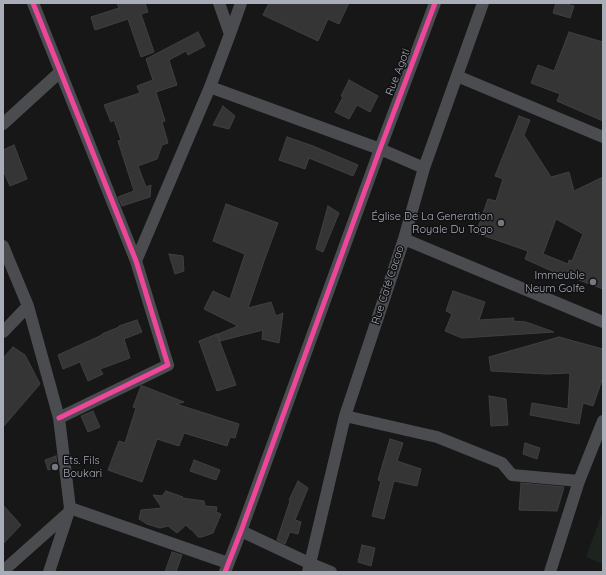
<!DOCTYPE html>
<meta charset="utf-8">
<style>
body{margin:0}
#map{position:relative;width:606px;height:575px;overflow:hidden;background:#171717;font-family:Quicksand,sans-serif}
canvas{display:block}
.frame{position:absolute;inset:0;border:4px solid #a8adb8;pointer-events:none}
</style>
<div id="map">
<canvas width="606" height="575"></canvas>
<div class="frame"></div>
</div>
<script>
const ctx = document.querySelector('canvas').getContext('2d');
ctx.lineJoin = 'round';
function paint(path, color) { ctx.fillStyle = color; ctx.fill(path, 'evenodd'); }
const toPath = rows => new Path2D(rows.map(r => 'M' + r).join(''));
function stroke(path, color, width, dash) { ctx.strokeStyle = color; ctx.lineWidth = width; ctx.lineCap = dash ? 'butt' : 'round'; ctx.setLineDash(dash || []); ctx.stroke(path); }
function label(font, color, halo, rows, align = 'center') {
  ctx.font = font + ' Quicksand,sans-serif'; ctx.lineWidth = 3; ctx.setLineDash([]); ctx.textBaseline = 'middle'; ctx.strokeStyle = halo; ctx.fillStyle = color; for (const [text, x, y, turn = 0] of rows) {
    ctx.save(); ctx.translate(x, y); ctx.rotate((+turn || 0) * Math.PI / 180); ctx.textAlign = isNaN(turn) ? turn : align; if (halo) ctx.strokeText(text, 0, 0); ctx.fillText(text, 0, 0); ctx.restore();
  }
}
const green = toPath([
 [603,511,603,564,586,557]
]);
const building = toPath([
 [117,3,145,3,148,12,141,14,154,52,141,57,128,19,95,30,91,17,119,8,117,3],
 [269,3,349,3,339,24,328,19,318,41,263,15,269,3],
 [556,3,569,3,569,5,574,6,570,18,553,13,556,3],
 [198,32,205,46,188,55,186,51,169,60,177,85,156,92,165,121,162,122,168,143,162,145,157,159,138,166,146,187,151,185,150,197,122,206,118,197,134,191,118,141,121,140,114,120,111,122,104,105,140,93,137,86,153,80,146,59,198,32],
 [569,32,603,42,603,121,557,101,560,94,531,83,538,65,554,71,569,32],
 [349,80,378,96,370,112,357,105,349,119,335,112,343,97,341,96,349,80],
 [223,106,235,116,229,129,213,125,223,106],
 [519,116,530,120,524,135,551,177,569,172,574,191,603,177,603,289,555,271,554,272,525,259,528,251,476,233,488,199,496,201,503,179,495,176,519,116],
 [556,219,583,234,572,261,569,260,568,264,543,254,556,219],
 [287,137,313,146,358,165,353,176,309,158,305,169,279,160,287,137],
 [14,145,27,179,10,186,3,170,3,150,14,145],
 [226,204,259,216,278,223,264,261,248,308,271,302,276,316,283,313,279,343,262,339,263,330,220,341,218,334,238,326,204,309,213,291,230,299,245,254,213,241,226,204],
 [328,206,339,213,323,252,316,249,328,206],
 [169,254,183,256,184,271,175,274,169,254],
 [453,291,485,302,479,320,514,318,513,321,526,322,554,332,462,338,445,331,452,314,446,311,453,291],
 [137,320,142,332,124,339,130,358,100,369,103,374,88,381,80,362,63,369,58,355,102,335,102,334,119,327,119,326,137,320],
 [217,334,236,385,217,391,199,341,217,334],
 [559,337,603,349,603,377,593,406,583,403,579,424,530,415,532,403,568,409,570,373,547,374,491,371,489,357,559,337],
 [13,347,25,355,40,384,3,427,3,358,13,347],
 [141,386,143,386,184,402,176,404,239,424,235,438,230,437,227,446,184,433,179,446,157,439,142,482,108,470,119,441,125,443,136,408,133,407,141,386],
 [489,396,506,399,508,425,491,426,489,396],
 [93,411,100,427,88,432,81,416,93,411],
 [390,439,403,443,397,461,421,469,417,486,394,481,384,519,372,516,381,481,378,480,390,439],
 [525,443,540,448,537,459,523,454,525,443],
 [56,456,57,467,48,470,45,460,56,456],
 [194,460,220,470,216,480,190,471,194,460],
 [298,481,308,488,295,520,301,522,298,534,290,532,285,544,277,540,290,501,289,500,298,481],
 [521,483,564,487,557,511,519,510,521,483],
 [166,491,183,497,182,498,204,501,205,506,217,507,216,512,221,514,213,533,202,537,198,537,191,529,191,530,186,525,177,533,168,526,160,528,147,524,139,519,141,510,162,508,153,495,162,496,166,491],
 [3,505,21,525,3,544,3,505],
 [362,545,375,548,371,566,358,562,362,545],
 [172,552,182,555,176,572,165,572,172,552]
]);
const street = toPath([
 [33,3,136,261,168,365,59,418],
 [219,3,230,34],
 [457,76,603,137],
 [210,87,380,149,424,168],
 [3,124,60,72],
 [404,239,603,322],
 [3,246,28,306,59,418,70,508,49,572],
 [136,261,210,87,230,34,241,3],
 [3,332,28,306],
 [345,416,437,437,502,463,512,475,579,481],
 [70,508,228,563],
 [241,531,309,563,331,572],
 [3,571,67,514],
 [225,572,241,531,380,149,435,3],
 [308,572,345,416,404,239,424,168,483,3],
 [550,572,579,481,603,421]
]);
const cycleway = toPath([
 [33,3,136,261,168,365,59,418],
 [225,572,241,531,380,149,435,3]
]);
const markers = [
 [501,223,4,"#757880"],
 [593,282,4,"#757880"],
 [55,467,4,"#757880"]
];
const streetNames = [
 ["Rue Agoti",398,72,-69],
 ["Rue Café Cacao",388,285,-72]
];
const poiNames = [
 ["Église De La Generation",493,217],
 ["Royale Du Togo",493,230],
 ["Immeuble",585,276],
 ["Neum Golfe",585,289],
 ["Ets. Fils",63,461,"left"],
 ["Boukari",63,474,"left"]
];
paint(green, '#1d241e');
paint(building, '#353536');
stroke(building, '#3f4043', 1);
stroke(street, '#4b4c50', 12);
stroke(cycleway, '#ed469a', 5);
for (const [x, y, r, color] of markers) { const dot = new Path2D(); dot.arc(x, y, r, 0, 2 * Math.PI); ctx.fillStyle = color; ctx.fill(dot); stroke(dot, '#111113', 1.5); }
label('11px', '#a8adb8', '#111113', streetNames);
label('11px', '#a8adb8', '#111113', poiNames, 'right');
</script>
